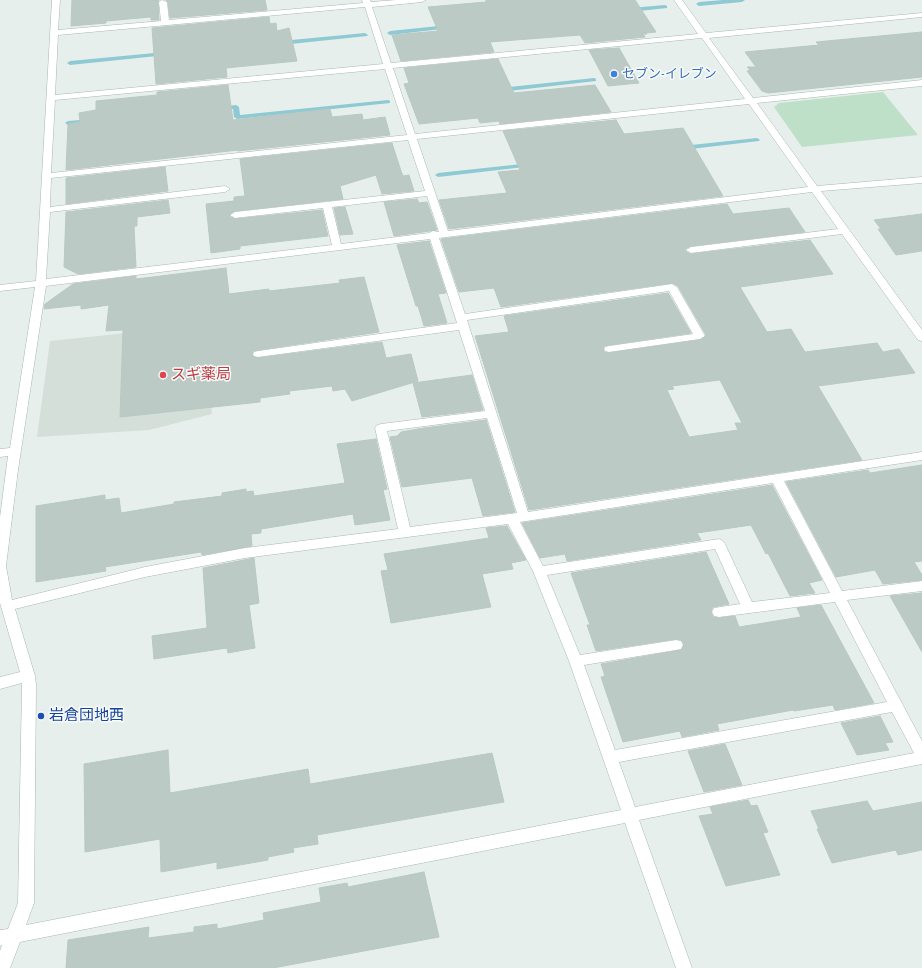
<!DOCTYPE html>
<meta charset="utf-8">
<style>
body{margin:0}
canvas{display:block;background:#e6efeb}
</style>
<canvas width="922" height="968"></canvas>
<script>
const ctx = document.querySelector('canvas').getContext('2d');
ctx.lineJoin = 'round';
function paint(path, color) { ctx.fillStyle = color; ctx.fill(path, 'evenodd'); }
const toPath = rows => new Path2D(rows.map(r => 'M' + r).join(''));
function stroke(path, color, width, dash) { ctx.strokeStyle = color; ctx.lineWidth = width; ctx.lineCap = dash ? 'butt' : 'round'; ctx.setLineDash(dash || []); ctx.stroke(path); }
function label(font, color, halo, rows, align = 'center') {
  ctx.font = font + ' "PT Sans Narrow","Noto Sans JP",sans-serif'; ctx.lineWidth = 3; ctx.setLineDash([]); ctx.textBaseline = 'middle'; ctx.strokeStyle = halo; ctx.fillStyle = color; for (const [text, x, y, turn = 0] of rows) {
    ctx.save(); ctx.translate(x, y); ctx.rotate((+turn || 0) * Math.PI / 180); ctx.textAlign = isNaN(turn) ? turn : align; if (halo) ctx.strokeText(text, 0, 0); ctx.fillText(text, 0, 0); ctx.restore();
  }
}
const built = toPath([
 [203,325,212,414,149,430,37,437,50,341]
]);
const green = toPath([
 [883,92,918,135,802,147,774,107,779,103]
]);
const stream = toPath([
 [723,0,745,0,742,2,699,6,696,4,699,2,723,0],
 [665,5,667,6,667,8,630,12,627,10,630,8,665,5],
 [448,25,451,27,450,28,390,35,387,33,390,31,448,25],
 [365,33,368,35,367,36,281,45,278,43,281,41,365,33],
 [165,52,167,53,167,55,70,65,67,63,70,61,165,52],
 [594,78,596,79,596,81,500,92,497,90,500,88,594,78],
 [388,100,390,101,390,103,237,119,234,117,233,109,219,111,216,109,219,107,236,105,239,107,240,115,388,100],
 [92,119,95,121,94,122,68,125,65,123,68,121,92,119],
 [757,138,760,140,759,141,682,150,679,148,682,146,757,138],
 [531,163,533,164,533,166,438,177,435,175,438,173,531,163]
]);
const building = toPath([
 [72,0,159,0,158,2,159,20,151,20,151,17,106,21,106,23,71,26,72,0],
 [166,0,265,0,267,10,170,18,168,2,166,0],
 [486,0,635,0,656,32,646,33,647,34,643,34,645,37,585,43,580,35,490,42,494,52,401,61,392,35,438,31,428,7,486,2,486,0],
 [269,17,270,24,276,23,277,31,289,28,297,61,226,68,227,77,156,84,152,28,269,17],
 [922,32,922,77,768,93,762,91,747,71,750,70,747,67,756,67,745,52,819,45,816,42,922,32],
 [619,48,639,83,608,86,589,50,619,48],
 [498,59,514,93,595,85,611,112,500,124,499,121,480,123,478,118,419,124,404,84,409,83,404,68,498,59],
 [228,85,233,120,330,109,332,117,362,114,363,120,385,117,390,135,238,151,238,150,66,170,68,124,80,122,79,113,96,110,96,101,157,95,157,92,228,85],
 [616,120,624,134,683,128,723,196,449,229,439,200,507,193,498,172,520,170,503,131,616,120],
 [392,143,401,171,403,176,409,175,414,191,382,194,376,175,340,186,343,199,235,211,229,216,235,219,322,210,328,236,240,246,240,249,211,253,206,204,234,201,234,197,245,196,240,159,392,143],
 [165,167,168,191,66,204,66,178,165,167],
 [417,199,419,203,427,202,437,230,394,236,384,202,417,199],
 [168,200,170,213,137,217,137,226,134,226,136,267,78,274,64,267,66,212,168,200],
 [727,204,733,214,789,208,805,232,691,246,685,249,685,251,691,254,810,240,833,274,740,287,767,332,791,329,805,352,877,343,883,352,899,349,915,373,818,386,862,460,529,510,475,336,509,332,504,316,668,293,691,333,609,345,604,346,604,352,609,353,700,340,706,335,678,286,672,283,501,307,494,288,459,292,441,239,727,204],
 [720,380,742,423,735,423,738,430,689,437,667,390,674,389,672,386,720,380],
 [345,207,353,234,340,235,334,208,345,207],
 [922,214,922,251,896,255,878,229,881,229,874,220,922,214],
 [429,241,446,293,438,294,447,323,424,326,418,306,416,306,397,245,429,241],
 [226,268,229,294,269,289,269,291,340,283,339,280,364,277,379,332,258,350,253,351,252,355,254,357,258,358,382,342,386,358,411,354,418,381,352,401,345,389,333,391,332,386,289,391,290,394,260,398,260,402,120,417,123,330,106,331,109,305,81,309,81,305,44,309,45,304,73,284,136,276,136,279,226,268],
 [472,375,483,410,422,417,413,383,472,375],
 [486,420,515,512,483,516,472,478,402,487,390,437,397,436,401,432,424,428,486,420],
 [376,439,387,489,383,490,390,520,355,525,353,514,261,529,261,533,251,534,252,546,202,555,201,552,105,567,106,571,36,582,36,506,105,495,105,500,119,498,121,513,174,504,174,502,222,496,222,493,246,489,246,492,253,491,254,496,345,483,337,444,376,439],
 [922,465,922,561,914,562,922,575,922,580,883,584,875,570,836,577,786,482,868,470,870,473,922,465],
 [772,485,822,580,809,583,815,593,790,596,768,553,766,554,751,525,697,533,701,540,567,561,565,554,540,558,522,523,772,485],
 [507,526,526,560,511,563,513,569,482,574,491,607,391,623,381,571,388,570,384,554,489,538,486,528,507,526],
 [706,552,729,604,713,607,711,611,713,617,719,618,735,616,739,627,801,617,797,608,821,605,874,703,835,710,833,705,794,711,793,710,717,724,719,730,682,737,680,731,623,742,601,677,605,676,601,664,681,650,684,644,681,640,676,639,596,651,587,625,590,625,571,573,706,552],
 [254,558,259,603,249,605,255,648,228,653,227,648,154,659,152,636,207,628,203,568,254,558],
 [922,593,922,652,890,596,922,593],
 [880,716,893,742,885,743,889,750,857,755,841,723,880,716],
 [725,744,742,785,704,792,688,751,725,744],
 [168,750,170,793,308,769,310,784,492,753,504,802,317,835,318,844,293,848,294,852,268,857,268,860,217,869,217,862,161,872,160,839,85,852,84,764,168,750],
 [748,800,751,806,757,805,768,832,763,833,780,875,726,886,699,816,713,814,710,807,748,800],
 [867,801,873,811,922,802,922,850,898,855,896,850,832,863,817,829,819,829,811,811,867,801],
 [424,872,439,937,273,968,66,968,68,940,149,927,148,938,194,932,194,927,217,924,217,929,264,920,263,913,321,902,319,888,347,883,348,887,424,872]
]);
const minor = toPath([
 [52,0,60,0,58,30,161,21,159,2,162,0,167,2,169,20,363,3,362,0,370,0,371,2,396,0,426,0,422,2,372,7,391,63,698,34,674,0,682,0,706,33,922,13,922,17,709,38,753,98,922,80,922,86,757,103,817,186,922,177,922,183,821,191,922,330,922,341,918,340,842,234,691,253,686,250,691,247,838,229,812,192,439,238,465,314,672,284,677,287,705,336,700,339,609,352,605,351,604,349,605,347,609,346,693,334,669,291,467,320,528,512,922,452,922,460,784,481,842,591,922,581,922,591,847,600,922,741,922,764,639,820,692,968,676,968,625,823,20,942,10,968,0,968,0,951,2,945,0,946,0,930,8,929,18,903,22,685,22,683,0,689,0,677,20,672,0,603,0,517,8,456,0,457,0,449,10,448,35,287,0,291,0,285,36,281,52,0],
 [365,7,383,64,55,95,58,35,365,7],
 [702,38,745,99,415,134,393,68,702,38],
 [385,69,407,135,51,173,55,100,385,69],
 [749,104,808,187,448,231,417,139,749,104],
 [408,140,425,191,235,212,230,215,235,218,323,208,332,245,46,279,50,212,225,192,230,189,225,186,50,207,51,178,408,140],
 [427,196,439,232,433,231,429,233,341,244,332,207,427,196],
 [430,239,457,323,258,351,254,352,253,354,254,356,258,357,459,330,485,411,381,424,377,425,375,428,398,529,245,548,145,567,12,600,6,566,18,470,46,286,430,239],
 [487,418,517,513,410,527,387,431,487,418],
 [773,483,830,593,752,602,725,544,723,541,719,539,543,566,520,522,773,483],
 [508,524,533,571,569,661,621,810,26,925,34,903,36,685,35,676,15,609,145,577,245,558,508,524],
 [715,549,740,604,714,608,712,612,714,616,719,617,835,602,887,702,615,750,584,665,676,650,681,649,683,645,681,641,676,640,580,655,547,575,715,549],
 [892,712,914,753,635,807,619,762,892,712]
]);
const markers = [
 [614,74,4,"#3f7fe0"],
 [163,375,4,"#e0444e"],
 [41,716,4,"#1a4fb4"]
];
const farShopnames = [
 ["セブン-イレブン",622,74]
];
const healthNames = [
 ["スギ薬局",171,375]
];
const transitNames = [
 ["岩倉団地西",49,716]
];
paint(built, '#d4dfda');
paint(green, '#bfe0c8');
paint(stream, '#8ec9d4');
paint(building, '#bbcac4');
stroke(building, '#b8c9c2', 1);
stroke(minor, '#a8b8b2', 1);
paint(minor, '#fff');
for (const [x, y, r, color] of markers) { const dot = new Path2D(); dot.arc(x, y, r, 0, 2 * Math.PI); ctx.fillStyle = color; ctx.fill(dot); stroke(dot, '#f7fbf9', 1.5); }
label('13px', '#366cbe', '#f7fbf9', farShopnames, 'left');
label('15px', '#be3a42', '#f7fbf9', healthNames, 'left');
label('15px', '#164399', '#f7fbf9', transitNames, 'left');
</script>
